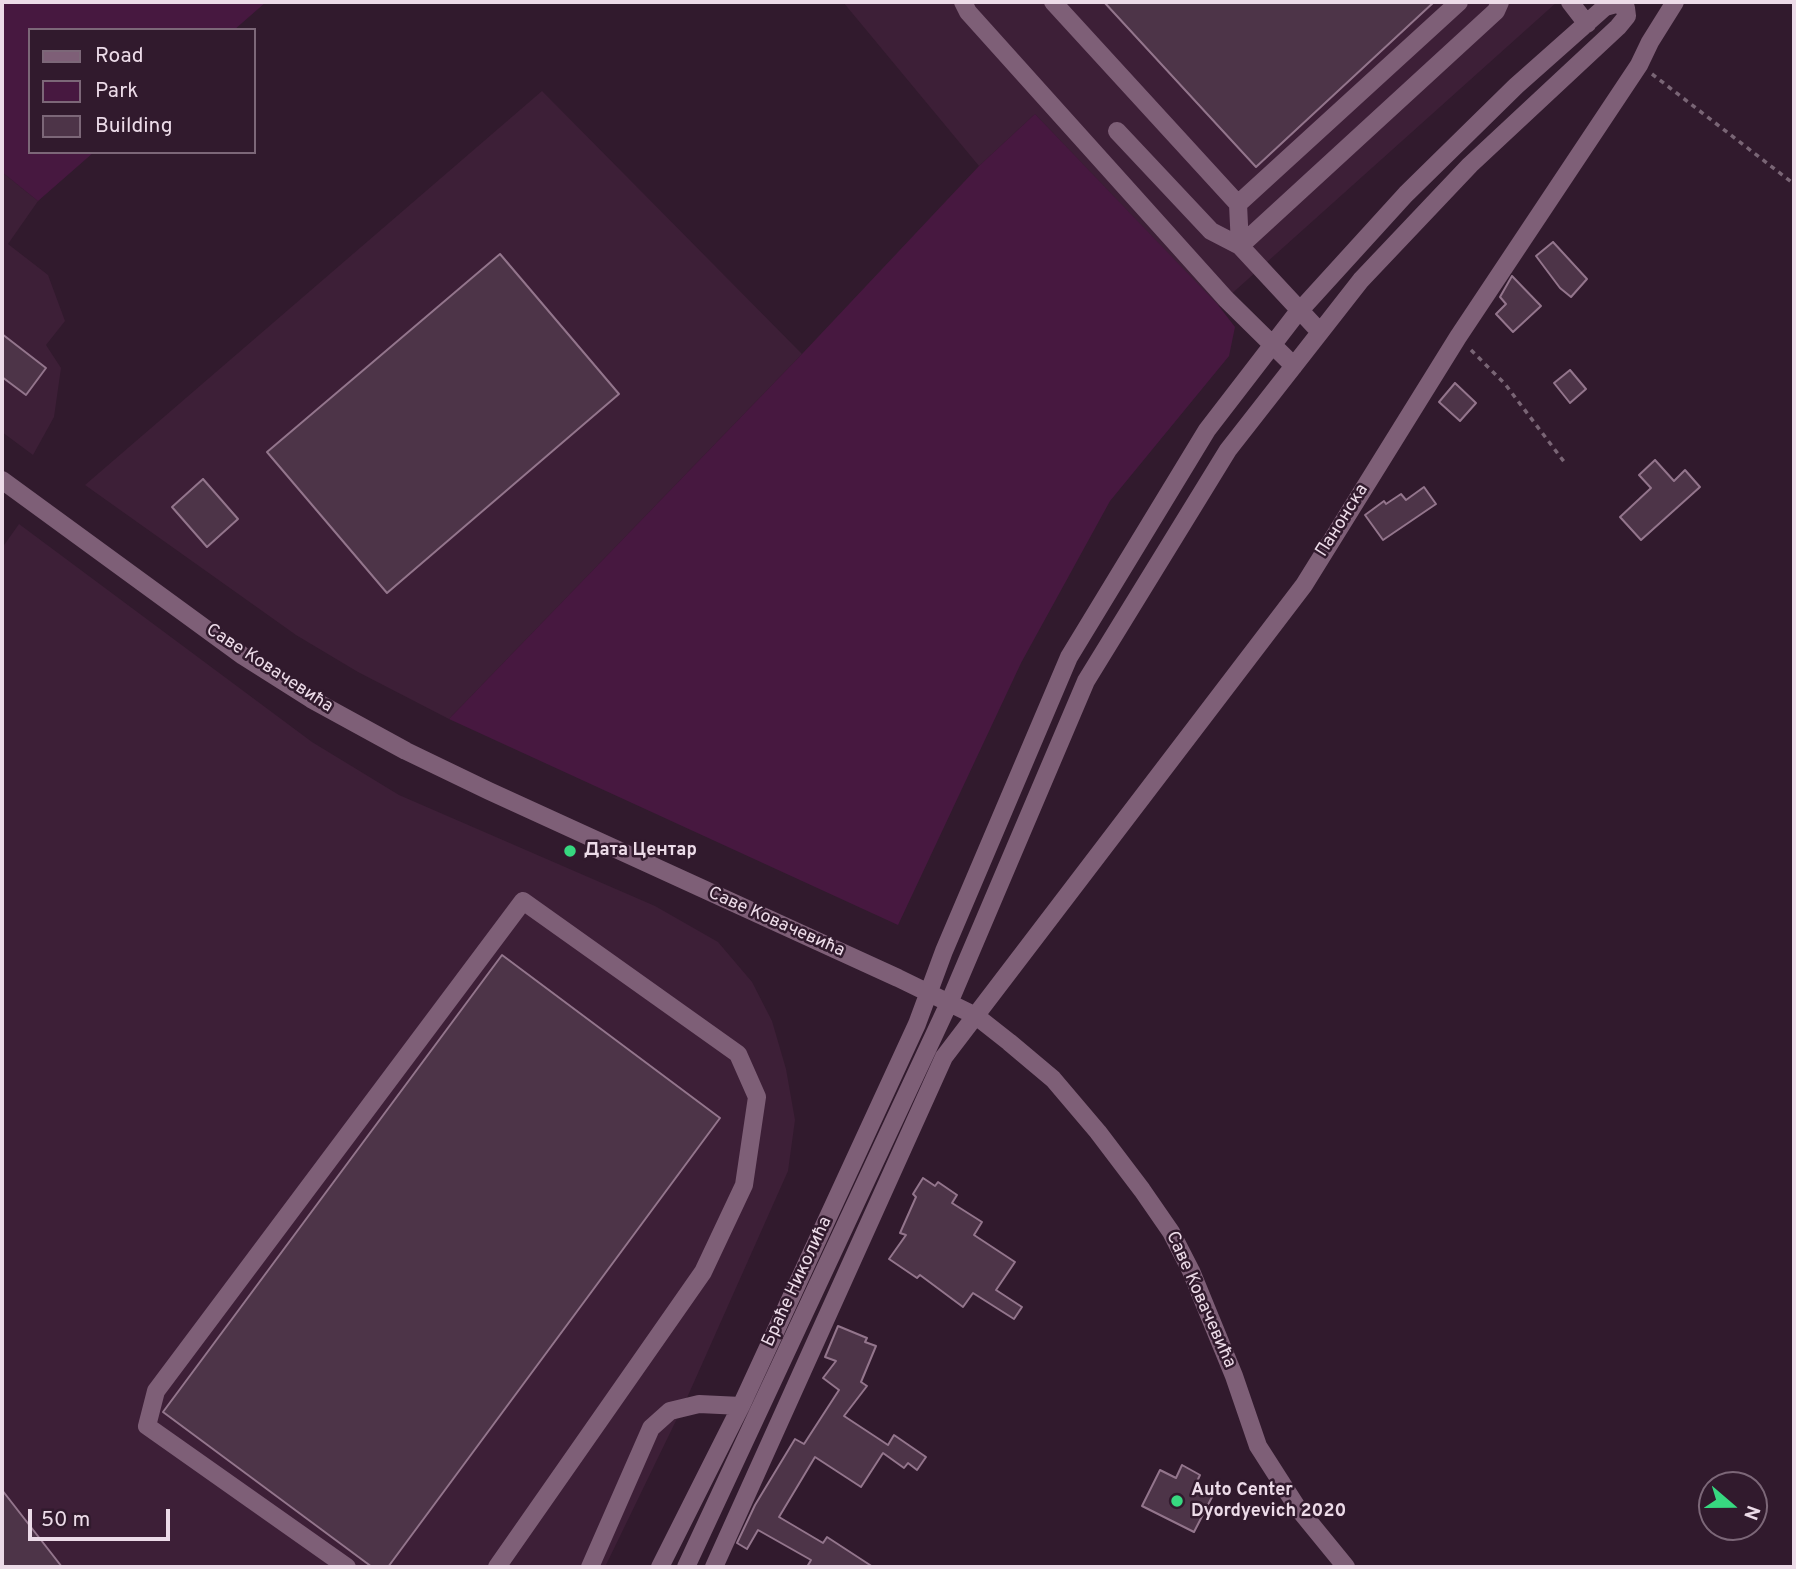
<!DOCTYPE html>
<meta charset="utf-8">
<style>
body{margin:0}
#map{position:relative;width:1796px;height:1569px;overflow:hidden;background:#311a2d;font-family:Overpass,sans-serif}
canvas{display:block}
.frame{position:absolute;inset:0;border:4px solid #ecdbe8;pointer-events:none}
.legend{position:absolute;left:28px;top:28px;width:228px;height:126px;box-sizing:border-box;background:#311a2d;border:2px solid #7c6778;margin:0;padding:9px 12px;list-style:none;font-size:21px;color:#ecdbe8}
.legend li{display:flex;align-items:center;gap:14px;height:35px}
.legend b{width:35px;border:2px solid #7c6778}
.north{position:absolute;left:1698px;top:1471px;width:70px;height:70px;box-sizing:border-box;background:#311a2d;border:2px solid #7c6778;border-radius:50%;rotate:110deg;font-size:19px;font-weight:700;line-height:28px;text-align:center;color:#ecdbe8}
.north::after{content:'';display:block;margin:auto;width:24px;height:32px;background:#37d880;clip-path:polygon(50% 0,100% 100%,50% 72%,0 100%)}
.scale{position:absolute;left:28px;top:1509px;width:142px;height:32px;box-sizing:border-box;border:4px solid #ecdbe8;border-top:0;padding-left:9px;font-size:21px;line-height:24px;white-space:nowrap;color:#ecdbe8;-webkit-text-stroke:5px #311a2d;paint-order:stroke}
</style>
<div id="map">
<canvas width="1796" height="1569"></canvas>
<div class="frame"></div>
<ul class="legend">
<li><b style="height:9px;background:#7e5f77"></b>Road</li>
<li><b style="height:19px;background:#471840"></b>Park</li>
<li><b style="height:19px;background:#4d3448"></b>Building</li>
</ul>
<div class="north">N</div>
<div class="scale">50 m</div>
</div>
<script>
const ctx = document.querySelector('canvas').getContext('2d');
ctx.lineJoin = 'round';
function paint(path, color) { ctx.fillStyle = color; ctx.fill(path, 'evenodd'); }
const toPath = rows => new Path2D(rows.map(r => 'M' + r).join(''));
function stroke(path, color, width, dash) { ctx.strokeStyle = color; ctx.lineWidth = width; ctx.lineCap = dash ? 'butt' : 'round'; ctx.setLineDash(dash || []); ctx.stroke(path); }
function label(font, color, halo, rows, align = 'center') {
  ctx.font = font + ' Overpass,sans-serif'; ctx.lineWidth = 5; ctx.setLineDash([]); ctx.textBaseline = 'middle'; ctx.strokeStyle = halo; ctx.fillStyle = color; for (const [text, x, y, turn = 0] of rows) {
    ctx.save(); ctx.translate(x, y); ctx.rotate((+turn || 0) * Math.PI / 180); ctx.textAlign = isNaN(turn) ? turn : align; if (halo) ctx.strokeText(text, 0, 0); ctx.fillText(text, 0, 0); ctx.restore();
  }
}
const built = toPath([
 [843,2,1557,2,1218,306,1035,114,979,166],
 [542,91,802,354,449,719,358,672,296,635,85,485],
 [2,172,38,201,8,244,48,275,65,321,46,345,61,368,54,417,33,455,2,432],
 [19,524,312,742,399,795,655,906,718,942,752,982,772,1021,786,1069,795,1120,788,1171,686,1400,605,1567,2,1567,2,548]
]);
const green = toPath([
 [2,2,266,2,234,30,30,30,30,152,94,152,38,201,2,172],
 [1035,114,1218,305,1235,327,1229,356,1110,501,1021,663,898,925,449,719,802,354,979,166]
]);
const building = toPath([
 [1104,2,1434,2,1256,167,1104,2],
 [1553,242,1587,279,1571,297,1560,288,1536,256,1553,242],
 [500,254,619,394,387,593,267,452,500,254],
 [1512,276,1541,306,1513,332,1496,314,1506,304,1500,297,1512,276],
 [2,334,46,368,26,395,2,377,2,334],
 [1570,370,1586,389,1570,403,1554,383,1570,370],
 [1455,383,1476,403,1460,421,1439,402,1455,383],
 [1655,460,1674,481,1685,470,1700,487,1641,540,1620,517,1651,488,1639,475,1655,460],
 [203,479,238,519,207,547,172,507,203,479],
 [1424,487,1436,504,1383,540,1365,515,1384,501,1386,504,1401,494,1406,500,1424,487],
 [502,955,720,1118,388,1567,372,1567,163,1412,502,955],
 [923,1178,935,1186,938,1182,957,1195,952,1203,982,1222,974,1235,1015,1262,996,1290,1022,1307,1014,1319,973,1293,963,1307,920,1275,917,1278,889,1259,906,1235,900,1233,916,1197,913,1194,923,1178],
 [838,1326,867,1338,865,1342,876,1346,861,1382,867,1386,844,1416,888,1445,894,1435,926,1457,917,1470,908,1463,904,1468,883,1453,861,1487,815,1457,779,1517,823,1543,827,1537,873,1567,807,1567,811,1560,758,1530,747,1549,737,1543,755,1505,795,1439,804,1444,839,1390,823,1378,836,1361,825,1357,838,1326],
 [1182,1465,1200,1475,1194,1488,1212,1497,1194,1532,1142,1506,1160,1470,1176,1478,1182,1465],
 [2,1490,62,1567,2,1567,2,1490]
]);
const path = toPath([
 [1652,74,1794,184],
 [1471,350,1505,384,1565,463]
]);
const minor = toPath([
 [963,2,968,12,1226,299,1294,366],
 [1053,2,1238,204],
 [1570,2,1587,24],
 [1117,131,1211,231,1240,246,1496,11,1500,2],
 [1320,332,1240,246,1238,204,1459,2],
 [2,480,243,656,311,699,406,751,489,791,898,978,976,1016,1009,1042,1053,1079,1098,1132,1142,1190,1171,1232,1191,1271,1234,1376,1258,1446,1297,1507,1346,1567],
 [347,1567,147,1426,156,1391,523,901,738,1054,757,1097,744,1185,703,1272,497,1567],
 [590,1567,651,1428,670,1411,699,1404,741,1406],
 [660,1567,741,1406,917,1024,944,951,1069,657,1207,430,1294,317,1406,194,1516,86,1605,7,1616,4,1626,8,1627,16,1618,27,1470,165,1361,280,1228,450,1086,681,949,1003,686,1567],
 [714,1567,944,1057,1304,585,1458,337,1639,65,1650,42,1675,2]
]);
const markers = [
 [570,851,7,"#37d880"],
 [1177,1501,7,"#37d880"]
];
const streetNames = [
 ["Панонска",1343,521,-58],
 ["Саве Ковачевића",269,669,33],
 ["Саве Ковачевића",776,923,24],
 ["Браће Николића",798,1282,-65],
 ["Саве Ковачевића",1200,1300,66]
];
const poiNames = [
 ["Дата Центар",584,851],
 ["Auto Center",1191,1491],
 ["Dyordyevich 2020",1191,1512]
];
paint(built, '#3d1f37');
paint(green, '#471840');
paint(building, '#4d3448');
stroke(building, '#93758c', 2);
stroke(path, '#796575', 3.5, [5, 5]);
stroke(minor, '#7e5f77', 18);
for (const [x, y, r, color] of markers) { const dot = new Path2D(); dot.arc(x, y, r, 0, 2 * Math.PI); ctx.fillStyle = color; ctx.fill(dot); stroke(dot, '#311a2d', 2.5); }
label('18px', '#ecdbe8', '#311a2d', streetNames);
label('bold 18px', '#ecdbe8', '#311a2d', poiNames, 'left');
</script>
